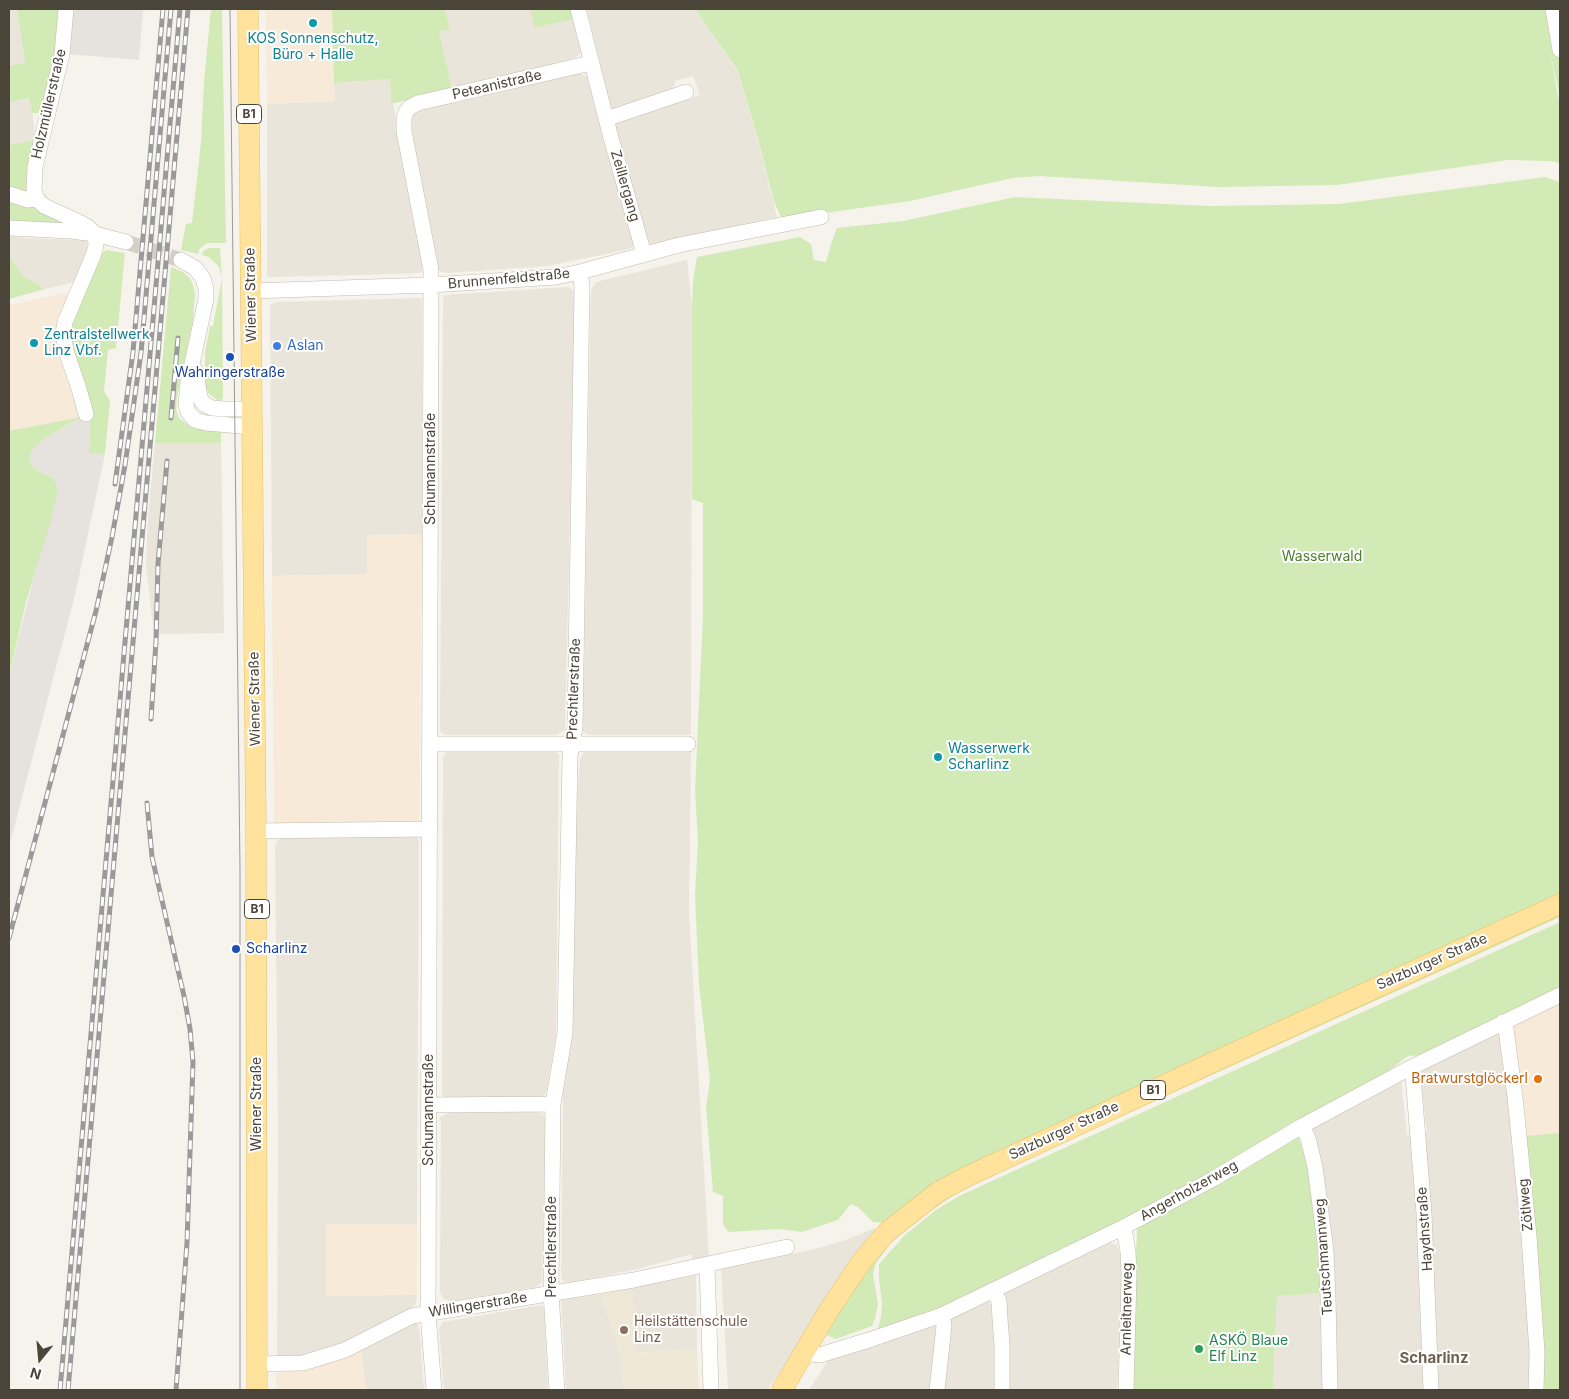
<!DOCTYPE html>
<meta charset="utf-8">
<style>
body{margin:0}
#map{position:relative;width:1569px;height:1399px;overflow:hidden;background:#f6f3ec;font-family:Inter,sans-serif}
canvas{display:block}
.frame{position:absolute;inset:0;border:10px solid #4b4439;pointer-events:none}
.north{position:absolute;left:15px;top:1334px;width:50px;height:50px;-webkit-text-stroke:4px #fff;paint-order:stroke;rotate:197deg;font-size:14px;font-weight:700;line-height:20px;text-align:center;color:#4b4439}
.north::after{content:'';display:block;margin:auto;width:18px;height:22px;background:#4b4439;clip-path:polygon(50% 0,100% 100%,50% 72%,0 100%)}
</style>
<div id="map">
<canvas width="1569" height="1399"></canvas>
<div class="frame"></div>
<div class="north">N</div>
</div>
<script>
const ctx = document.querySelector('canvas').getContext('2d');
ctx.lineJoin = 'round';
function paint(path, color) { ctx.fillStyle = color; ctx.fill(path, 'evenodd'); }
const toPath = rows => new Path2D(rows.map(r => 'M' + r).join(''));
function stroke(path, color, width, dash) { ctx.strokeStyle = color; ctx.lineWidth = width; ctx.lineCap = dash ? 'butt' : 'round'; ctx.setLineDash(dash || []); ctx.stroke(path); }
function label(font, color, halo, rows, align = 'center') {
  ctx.font = font + ' Inter,sans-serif'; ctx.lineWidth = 4; ctx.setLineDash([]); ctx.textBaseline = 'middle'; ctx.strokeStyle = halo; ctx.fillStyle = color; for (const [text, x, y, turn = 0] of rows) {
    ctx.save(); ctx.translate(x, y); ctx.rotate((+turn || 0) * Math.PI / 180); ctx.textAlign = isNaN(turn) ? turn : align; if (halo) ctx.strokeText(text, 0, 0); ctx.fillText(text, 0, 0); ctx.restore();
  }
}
const residential = toPath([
 [9,9,17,9,25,64,9,66],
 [445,9,530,9,535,28,573,19,580,50,580,54,575,58,452,89,439,32,450,28],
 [587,9,695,9,738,72,759,145,777,217,653,244,649,243,615,124,619,120,700,95,693,76,675,81,672,93,612,111],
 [580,73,587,77,607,154,634,241,633,246,630,249,548,266,447,273,440,271,437,267,410,128,412,116,418,109,450,102,456,103],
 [390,79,391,104,393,103,423,266,422,272,420,273,361,275,267,277,267,104,335,101,334,83],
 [30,98,36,140,9,145,9,102],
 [9,235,23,238,87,240,88,251,75,282,45,289,23,276,10,259,9,256],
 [687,260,692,305,691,735,588,735,583,731,583,728,591,290,596,282],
 [568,287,573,290,575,296,565,730,556,735,444,735,440,731,443,298,445,295],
 [422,298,422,534,367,535,368,574,272,576,270,305,276,302],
 [155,443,221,443,224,633,154,634,146,565,148,516],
 [447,751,554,751,559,755,556,1035,547,1090,544,1096,538,1097,444,1097,442,1095,443,758],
 [586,751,691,751,689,912,709,1258,692,1262,692,1254,638,1269,567,1283,564,1282,561,1278,563,1091,572,1032,573,857,580,760,582,754],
 [416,836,419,841,417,1224,326,1224,326,1295,417,1295,416,1303,414,1306,405,1313,332,1350,277,1361,278,1134,275,845,280,837],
 [1501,1028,1526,1237,1532,1390,1437,1390,1423,1133,1427,1133,1420,1071],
 [1401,1078,1407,1135,1413,1135,1426,1390,1336,1390,1311,1128],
 [535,1112,542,1114,546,1119,542,1282,536,1287,452,1301,444,1299,440,1293,441,1122,439,1118,448,1113],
 [874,1228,877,1234,821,1311,768,1390,728,1390,721,1269,819,1248,848,1239],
 [1110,1243,1117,1245,1120,1254,1122,1275,1117,1390,1009,1390,1009,1345,1005,1291],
 [696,1275,697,1349,634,1353,636,1312,630,1288],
 [1322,1293,1323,1390,1273,1390,1277,1296],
 [601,1294,620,1354,623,1390,566,1390,561,1300],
 [986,1302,989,1302,991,1306,995,1345,995,1390,942,1390,950,1321,953,1315],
 [541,1305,544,1308,548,1390,444,1390,439,1329,443,1322],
 [415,1322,418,1324,420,1336,424,1390,366,1390,361,1347],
 [936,1323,939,1326,934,1390,809,1390,829,1359]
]);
const commercial = toPath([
 [266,9,332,9,335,101,267,104],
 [64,293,68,294,70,297,81,417,9,431,9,305],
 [422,534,419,821,418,824,274,827,272,576,367,574,367,535],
 [1560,1002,1560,1133,1523,1136,1508,1025],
 [326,1224,417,1224,417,1295,326,1296],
 [361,1347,366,1390,276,1390,276,1373,298,1371]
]);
const industrial = toPath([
 [71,9,143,9,139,60,67,54],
 [81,417,90,417,89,453,105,454,75,595,9,847,9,676,38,560,54,479,35,469,31,463,29,457,33,449,45,438]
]);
const education = toPath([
 [630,1288,636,1312,634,1353,697,1349,699,1390,623,1390,620,1354,601,1294]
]);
const green = toPath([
 [17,9,61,9,57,49,45,113,32,113,29,98,9,102,9,66,25,63],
 [211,9,222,9,226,243,208,243,200,248,198,254,181,250,186,224,192,223,201,142,204,82],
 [332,9,445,9,450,29,439,32,452,89,391,104,390,79,334,83],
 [530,9,571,9,573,19,535,28],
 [695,9,1551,9,1560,58,1560,98,1549,46,1560,107,1560,163,1549,161,1508,160,1337,185,1218,187,1040,176,1012,178,910,201,782,219,774,202,759,143,738,71],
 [36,140,29,193,9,191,9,145],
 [1545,177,1560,182,1560,895,891,1223,873,1222,858,1207,851,1204,838,1220,802,1232,780,1229,728,1232,723,1224,723,1196,713,1192,706,1107,710,1080,699,984,695,895,698,842,695,791,703,614,703,503,692,499,692,305,693,282,697,257,800,237,811,244,814,260,826,262,832,241,837,228,903,221,1015,197,1208,206,1339,204],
 [9,198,27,204,63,223,9,221],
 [209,248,220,248,222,278,223,399,219,401,209,394,205,386,205,352,210,326,213,326,222,278,219,267,209,257,202,255,203,251],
 [107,250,125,253,116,348,108,350,104,391,110,401,105,454,89,453,90,415,67,337,99,257,102,253],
 [9,256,23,276,45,289,9,299],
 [171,267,181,271,189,277,193,285,195,294,193,319,177,397,176,410,179,418,191,427,199,429,221,430,221,443,155,443],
 [81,417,45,438,33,449,29,457,31,463,35,469,54,479,58,490,52,517,26,602,9,676,9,431],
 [1560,912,1560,917,1020,1162,957,1193,917,1220,891,1243,876,1263,873,1274,878,1304,875,1319,872,1326,836,1339,827,1335,827,1329,870,1261,932,1203],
 [1560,922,1560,986,1432,1052,1421,1055,1408,1056,1380,1077,1115,1225,931,1314,877,1332,881,1317,882,1303,879,1279,879,1264,905,1235,936,1210,959,1196],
 [1560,1133,1560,1390,1539,1390,1523,1136],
 [1298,1136,1307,1163,1313,1194,1322,1293,1277,1296,1273,1390,1131,1390,1137,1228]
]);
const minorTunnel = toPath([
 [126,242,181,260]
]);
const minor = toPath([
 [66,9,62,54,35,167,34,190,37,199,44,206,77,221,88,227,95,234,96,246,93,256,65,322,63,333,66,351,79,389,86,414],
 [578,9,611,138,644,254],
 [1553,9,1560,50],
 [606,119,686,92],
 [9,194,28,200,37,199],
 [9,228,71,231,95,234,126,242],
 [181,260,195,268,203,278,206,289,206,299,188,382,186,405,188,412,195,420,206,423,252,427],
 [251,291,431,285,556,277,580,272,679,245,821,217],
 [196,371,200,398,204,404,212,408,224,409,252,409],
 [430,744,688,744],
 [256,831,430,829],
 [1503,1022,1506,1029,1515,1097,1529,1236,1537,1352,1536,1390],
 [1408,1069,1413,1076,1424,1213,1431,1390],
 [430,1105,553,1104],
 [1302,1126,1308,1138,1315,1167,1326,1251,1328,1298,1330,1390],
 [1122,1228,1125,1234,1128,1252,1129,1274,1126,1390],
 [707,1264,711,1390],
 [993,1290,999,1301,1000,1319,1002,1345,1002,1390],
 [805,1350,812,1354,820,1355,872,1339,942,1315,1122,1228,1213,1179,1302,1126,1408,1069,1560,995],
 [257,1364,303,1363,345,1350,412,1316,634,1280,787,1247],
 [434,1390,428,1314,431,270,404,131,404,118,406,112,410,107,418,103,591,63],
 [557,1390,551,1293,553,1104,565,1033,570,756,575,728,582,287,580,272],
 [937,1390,944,1326,942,1315]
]);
const major = toPath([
 [248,9,256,831,257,1390],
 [782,1390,829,1310,862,1261,887,1232,938,1192,968,1176,1218,1060,1560,904]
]);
const tram = toPath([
 [230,9,240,869,240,1390]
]);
const rail = toPath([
 [171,418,178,338],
 [115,484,133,352,163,9],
 [151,719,156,641,158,564,167,461],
 [147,803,152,857,184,996,190,1029,193,1062,187,1243,176,1390],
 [9,938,96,611,112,537,125,465,141,353,171,9],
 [60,1390,180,9],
 [68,1390,188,9]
]);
const markers = [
 [313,23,5,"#0f9aa8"],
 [34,343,5,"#0f9aa8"],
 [277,346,5,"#3f7fe0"],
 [230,357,5,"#1a4fb4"],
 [938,757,5,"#0f9aa8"],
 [236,949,5,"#1a4fb4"],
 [1538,1079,5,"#e8710a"],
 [624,1330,5,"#8d6e63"],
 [1199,1349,5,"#2e9e5b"]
];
const shields = [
 [249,114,25],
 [257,909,25],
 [1153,1090,25]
];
const shieldNames = [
 ["B1",249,114],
 ["B1",257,909],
 ["B1",1153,1090]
];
const cultureNames = [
 ["KOS Sonnenschutz,",313,39,"center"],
 ["Büro + Halle",313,55,"center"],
 ["Zentralstellwerk",44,335],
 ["Linz Vbf.",44,351],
 ["Wasserwerk",948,749],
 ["Scharlinz",948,765]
];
const streetNames = [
 ["Peteanistraße",497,85,-13],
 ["Holzmüllerstraße",49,104,-77],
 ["Zeillergang",625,186,74],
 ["Brunnenfeldstraße",509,279,-5],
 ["Wiener Straße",251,295,-91],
 ["Schumannstraße",431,469,-90],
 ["Prechtlerstraße",574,689,-88],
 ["Wiener Straße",255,699,-91],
 ["Salzburger Straße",1432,962,-24],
 ["Wiener Straße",257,1104,-90],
 ["Schumannstraße",429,1110,-90],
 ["Salzburger Straße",1064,1131,-25],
 ["Angerholzerweg",1189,1191,-29],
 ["Zötlweg",1526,1205,-95],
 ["Haydnstraße",1425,1229,-94],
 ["Prechtlerstraße",552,1247,-90],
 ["Teutschmannweg",1324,1257,-94],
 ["Willingerstraße",478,1305,-9],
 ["Arnleitnerweg",1127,1309,-89]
];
const shopNames = [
 ["Aslan",287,346]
];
const transitNames = [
 ["Wahringerstraße",230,373],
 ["Scharlinz",246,949,"left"]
];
const parkNames = [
 ["Wasserwald",1322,557]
];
const foodNames = [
 ["Bratwurstglöckerl",1528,1079]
];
const educationNames = [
 ["Heilstättenschule",634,1322],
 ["Linz",634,1338]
];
const leisureNames = [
 ["ASKÖ Blaue",1209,1341],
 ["Elf Linz",1209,1357]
];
const neighbourhoodNames = [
 ["Scharlinz",1434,1358]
];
paint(residential, '#eae5da');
paint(commercial, '#f7ead8');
paint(industrial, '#e6e2dd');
paint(education, '#efe8d6');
paint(green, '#d2eab5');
stroke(minorTunnel, '#d4d0c8', 15, [15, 8]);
stroke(minor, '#c2bbae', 16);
stroke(major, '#e6c16a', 21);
stroke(minor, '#fff', 15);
stroke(major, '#ffe39c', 20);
stroke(tram, '#9a9a9a', 1);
stroke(rail, '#9a9a9a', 5);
stroke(rail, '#fff', 3, [9]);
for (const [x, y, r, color] of markers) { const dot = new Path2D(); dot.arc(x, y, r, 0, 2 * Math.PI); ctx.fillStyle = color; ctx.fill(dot); stroke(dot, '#fff', 2); }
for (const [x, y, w] of shields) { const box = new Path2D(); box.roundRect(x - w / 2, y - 9.5, w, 19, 4); ctx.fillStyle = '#fff'; ctx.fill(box); stroke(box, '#4b4439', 1); }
label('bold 12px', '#4b4439', null, shieldNames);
label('14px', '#0d838f', '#fff', cultureNames, 'left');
label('14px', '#4b4439', '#fff', streetNames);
label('14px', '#366cbe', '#fff', shopNames, 'left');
label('14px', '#164399', '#fff', transitNames);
label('14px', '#4a7f2a', '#fff', parkNames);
label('14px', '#c56008', '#fff', foodNames, 'right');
label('14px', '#785e54', '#fff', educationNames, 'left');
label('14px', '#27864d', '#fff', leisureNames, 'left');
label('bold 15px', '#6e6250', '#fff', neighbourhoodNames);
</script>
